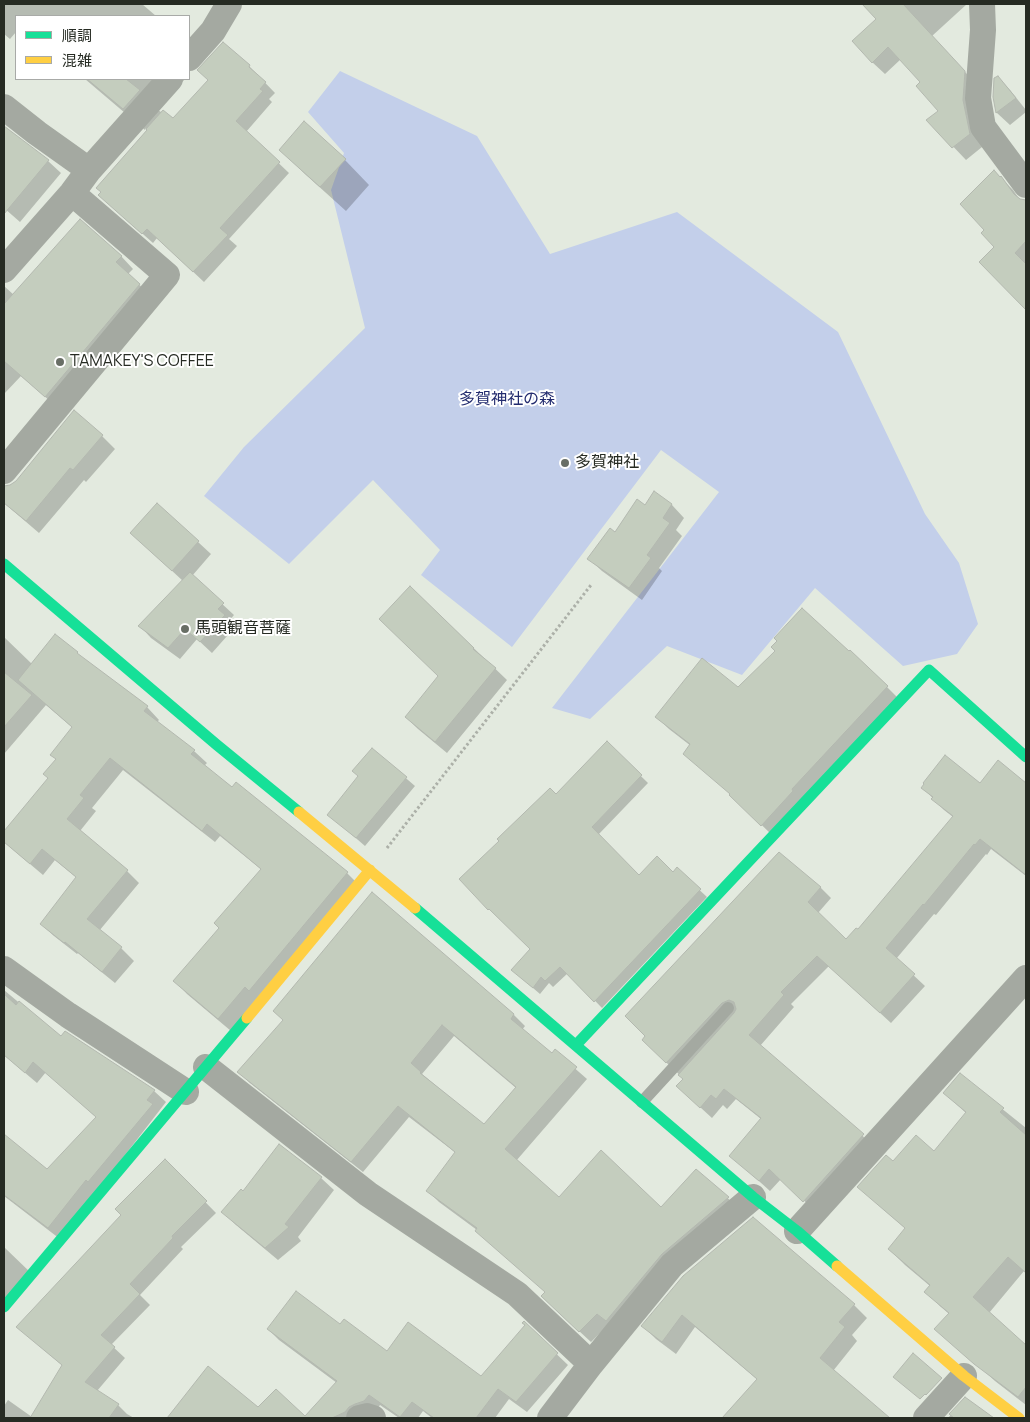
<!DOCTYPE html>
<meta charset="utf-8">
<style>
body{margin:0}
#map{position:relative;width:1030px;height:1422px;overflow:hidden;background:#e3eadf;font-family:Manrope,"Noto Sans JP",sans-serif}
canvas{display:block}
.frame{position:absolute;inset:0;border:5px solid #262b23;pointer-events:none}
.legend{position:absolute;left:15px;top:15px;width:175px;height:65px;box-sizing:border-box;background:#fff;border:1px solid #a8aaa7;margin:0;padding:6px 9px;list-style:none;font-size:15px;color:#262b23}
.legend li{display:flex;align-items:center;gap:10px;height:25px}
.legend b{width:25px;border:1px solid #a8aaa7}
</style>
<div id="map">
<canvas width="1030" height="1422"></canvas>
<div class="frame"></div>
<ul class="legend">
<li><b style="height:6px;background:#16e098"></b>順調</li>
<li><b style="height:6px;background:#ffcf43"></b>混雑</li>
</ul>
</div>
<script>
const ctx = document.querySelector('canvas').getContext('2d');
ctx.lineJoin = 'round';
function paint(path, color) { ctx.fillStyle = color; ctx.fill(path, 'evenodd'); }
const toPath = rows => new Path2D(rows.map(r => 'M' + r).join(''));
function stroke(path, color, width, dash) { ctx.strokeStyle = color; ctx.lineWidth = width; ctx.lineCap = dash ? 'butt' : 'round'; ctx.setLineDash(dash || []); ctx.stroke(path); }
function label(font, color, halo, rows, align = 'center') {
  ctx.font = font + ' Manrope,"Noto Sans JP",sans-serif'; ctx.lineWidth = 4; ctx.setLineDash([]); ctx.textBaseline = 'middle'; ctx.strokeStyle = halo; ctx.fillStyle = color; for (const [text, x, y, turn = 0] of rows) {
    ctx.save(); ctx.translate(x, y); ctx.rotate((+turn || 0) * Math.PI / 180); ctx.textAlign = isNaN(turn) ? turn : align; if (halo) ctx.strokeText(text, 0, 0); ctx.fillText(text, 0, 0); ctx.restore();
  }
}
const forest = toPath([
 [340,71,477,136,550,254,677,212,838,332,925,514,959,563,978,624,957,654,903,666,815,588,742,675,667,646,590,719,552,708,719,492,661,450,512,647,421,575,440,550,373,480,289,564,204,496,244,447,365,328,331,190,344,153,308,112]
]);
const shadow = toPath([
 [4,4,142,4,156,16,16,16,16,32,10,39,4,34],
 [866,4,967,4,932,36,977,85,982,147,966,160,928,120,940,111,922,83,901,59,885,74,872,62,878,19,865,5],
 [249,66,275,93,269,99,272,102,246,132,289,173,229,239,237,246,204,282,157,238,153,243,99,195,149,130,146,128,145,130,85,79,185,79,158,110,173,120],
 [998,77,1010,90,1026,110,1026,112,1010,125,997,113,994,97],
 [4,127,48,161,61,173,20,222,4,208],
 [281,150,345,160,369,185,346,211,305,174],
 [994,171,1013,190,1020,200,1026,201,1026,308,981,262,996,247,986,230],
 [121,256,133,269,128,274,152,297,58,408,21,376,4,394,4,286,14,295],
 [102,436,115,449,86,482,84,480,39,533,4,503,4,486,9,486],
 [654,493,672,505,684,518,676,530,682,536,659,568,662,571,642,600,602,571,589,559,645,506],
 [198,542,211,554,192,576,234,615,229,621,235,627,212,653,197,639,180,659,151,638,140,626,183,581,144,545],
 [411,588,507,680,447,753,418,729,406,717,440,676],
 [4,637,32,664,147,707,159,720,157,722,194,751,207,763,204,766,347,873,359,885,231,1031,187,994,175,981,220,928,262,870,220,836,215,842,123,770,92,808,96,811,80,831,127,871,139,883,99,931,121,948,134,961,115,983,78,953,77,954,54,936,41,924,77,878,55,860,43,875,4,842,4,833,49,778,57,759,73,728,46,705,4,754],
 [777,651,887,687,899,699,774,837,731,795,691,746,669,729,657,717,738,688],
 [607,743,648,783,598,835,639,877,673,874,677,869,707,897,602,1008,568,973,553,987,549,983,540,994,519,976,532,949,556,796],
 [372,749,415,786,365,846,329,815,359,776],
 [1018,778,1026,786,1025,794,1026,807,1024,810,1026,811,1026,876,991,849,987,855,986,854,936,915,934,914,896,959,925,986,891,1023,829,966,791,1004,794,1007,760,1046,874,1146,815,1211,781,1179,770,1191,731,1156,761,1119,736,1099,727,1109,723,1105,712,1118,689,1097,684,1079,654,1051,820,887,831,898,818,913,846,940,858,931,953,817,944,810,923,788,980,785],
 [4,990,61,1038,154,1091,166,1102,60,1239,4,1196,4,1136,47,1170,97,1118,46,1072,37,1083,4,1055],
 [514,1015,525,1026,522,1030,552,1054,555,1051,587,1079,516,1161,559,1199,661,1209,696,1170,740,1209,609,1324,591,1342,554,1308,546,1292,488,1242,477,1230,439,1202,428,1191,456,1153,409,1117,363,1172,250,1083,239,1072,284,1021],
 [454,1036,516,1088,484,1126,422,1074],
 [960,1075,1026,1128,1026,1273,1024,1271,989,1313,981,1341,941,1307,926,1292,930,1286,905,1265,889,1249,906,1229,875,1202,894,1163,934,1153,966,1113,944,1093],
 [165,1161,216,1213,181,1247,183,1249,140,1295,150,1305,111,1345,125,1358,97,1391,118,1405,127,1414,134,1418,4,1418,4,1406,8,1400,32,1417,63,1366,29,1337],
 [321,1178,334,1190,298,1237,301,1241,278,1260,236,1225,223,1212,244,1192],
 [4,1247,31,1273,4,1306],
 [684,1276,854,1305,867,1318,852,1335,857,1341,833,1371,887,1418,724,1418,758,1380,695,1327,676,1354,656,1339,643,1326],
 [526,1325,568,1365,527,1412,509,1399,495,1418,432,1418,423,1411,418,1418,399,1418,380,1405,375,1412,359,1418,169,1418,209,1368,258,1409,305,1418,337,1383,279,1340,268,1329,340,1326,387,1353,481,1378],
 [1010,1332,1026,1347,1026,1405,995,1381,982,1369],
 [966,1398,992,1418,948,1418]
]);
const building = toPath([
 [862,4,903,4,965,71,963,100,970,134,952,148,926,120,938,111,916,86,920,82,888,47,872,63,852,41,876,19,862,4],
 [223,42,250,65,249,67,266,82,260,89,263,91,236,121,280,162,220,228,228,235,193,272,147,229,142,234,98,195,101,192,96,188,147,130,146,129,163,110,173,118,208,80,197,70,223,42],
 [998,76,1016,98,996,113,993,97,994,78,998,76],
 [87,79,126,79,140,90,123,109,87,79],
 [304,121,346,159,320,187,279,150,304,121],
 [4,126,49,160,4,214,4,126],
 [994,170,1000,177,1001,176,1014,194,1020,199,1026,200,1026,241,1015,253,1026,264,1026,310,979,262,994,247,981,233,984,230,960,204,994,170],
 [80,219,122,256,116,262,140,284,45,397,4,361,4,304,80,219],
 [74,410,103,435,73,470,70,468,26,521,4,503,4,486,10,485,16,481,74,410],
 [654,491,672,504,663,518,670,523,647,555,651,558,629,588,587,559,610,528,615,532,637,499,645,505,654,491],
 [157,503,199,541,172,571,130,533,157,503],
 [190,572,224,603,218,609,225,615,200,642,185,629,168,648,138,626,190,572],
 [410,586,474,648,473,649,496,668,435,742,405,717,438,676,379,619,410,586],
 [802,608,849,651,850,650,888,686,792,789,793,791,761,826,729,795,730,794,683,754,690,744,655,717,702,658,738,687,775,651,771,647,777,641,774,638,802,608],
 [55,634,78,652,77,653,148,706,144,711,195,750,191,754,232,787,236,782,348,872,249,991,245,987,218,1019,173,981,219,928,214,923,261,869,207,824,202,831,110,758,80,795,84,798,67,819,128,870,87,919,122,947,102,972,65,942,64,943,40,924,76,877,42,849,30,864,4,842,4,831,48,778,43,774,56,759,50,755,72,727,18,680,55,634],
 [4,672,32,695,4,727,4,672],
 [607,741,642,775,592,827,639,875,657,856,673,872,677,867,701,889,594,1002,560,967,545,981,541,977,533,988,511,970,530,949,489,909,488,910,459,879,499,841,497,839,550,788,556,794,607,741],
 [372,748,407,777,356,838,327,815,358,776,352,771,372,748],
 [945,755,980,783,998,760,1026,783,1026,875,980,839,975,845,974,844,924,905,923,904,886,948,915,974,880,1013,817,956,781,992,784,995,749,1035,864,1134,803,1202,769,1169,759,1181,729,1156,761,1118,724,1089,716,1099,711,1095,700,1108,676,1086,683,1079,678,1075,734,1013,736,1009,734,1002,729,1000,722,1003,666,1063,642,1040,645,1036,625,1016,779,852,821,887,808,902,846,939,856,928,858,929,953,816,931,799,933,797,921,788,924,784,923,783,945,755],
 [372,892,514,1014,511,1019,552,1053,555,1049,577,1067,505,1149,559,1197,601,1150,661,1207,696,1169,729,1197,662,1254,606,1321,597,1314,579,1332,541,1296,545,1292,475,1231,477,1228,426,1191,455,1152,398,1106,351,1162,237,1072,283,1020,273,1011,372,892],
 [442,1025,516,1087,484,1124,420,1073,421,1072,411,1063,442,1025],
 [4,994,16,1005,19,1001,61,1036,65,1031,155,1090,147,1100,153,1104,88,1182,86,1180,48,1228,4,1195,4,1134,47,1169,96,1117,33,1062,25,1073,4,1055,4,994],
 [960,1073,1004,1108,1000,1112,1026,1135,1026,1273,1008,1257,973,1297,1026,1345,1026,1387,1018,1397,974,1364,934,1329,949,1313,924,1292,930,1285,888,1249,905,1228,857,1187,886,1155,893,1161,916,1135,934,1151,966,1112,943,1093,960,1073],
 [279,1144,322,1177,285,1224,289,1227,265,1248,221,1212,241,1189,243,1191,279,1144],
 [165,1159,207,1201,172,1236,173,1238,130,1284,140,1294,101,1335,115,1347,85,1382,119,1404,109,1418,30,1418,62,1365,16,1327,121,1215,115,1209,165,1159],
 [753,1217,855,1304,839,1322,845,1327,820,1358,890,1418,722,1418,757,1379,682,1315,662,1342,641,1326,683,1276,753,1217],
 [296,1291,340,1324,344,1319,387,1351,408,1322,481,1376,525,1325,522,1323,524,1321,558,1353,516,1402,498,1389,476,1418,434,1418,412,1402,400,1417,369,1395,364,1401,355,1404,349,1407,345,1412,332,1418,167,1418,208,1366,258,1407,276,1389,305,1416,337,1381,267,1329,296,1291],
 [913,1353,942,1378,926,1395,925,1394,920,1399,893,1377,913,1353],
 [965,1397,994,1418,954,1418,949,1414,965,1397]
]);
const path = toPath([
 [387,848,591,585]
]);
const lane = toPath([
 [642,1102,728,1008]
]);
const street = toPath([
 [982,4,983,30,978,98,983,127,1026,185],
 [189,58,213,31,229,4],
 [4,107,37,133,89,170],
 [4,270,72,193,89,170,170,79],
 [4,471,167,275,72,193],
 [4,969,68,1015,186,1092],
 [206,1067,368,1194,517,1294,591,1364],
 [797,1231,1026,978],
 [359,1418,367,1416,373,1418],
 [550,1418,591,1364,672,1265,753,1197],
 [926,1418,964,1376]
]);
const fast = toPath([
 [4,564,217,745,299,812],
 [415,908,753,1197,797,1231,837,1266],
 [576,1045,929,670,1026,757],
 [4,1307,247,1018]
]);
const slow = toPath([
 [299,812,415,908],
 [247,1018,370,870],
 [837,1266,964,1376,1019,1418]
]);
const markers = [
 [60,362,5,"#686e65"],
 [565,463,5,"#686e65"],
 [185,629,5,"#686e65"]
];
const poiNames = [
 ["TAMAKEY'S COFFEE",70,362],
 ["多賀神社",575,463],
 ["馬頭観音菩薩",195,629]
];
const parkNames = [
 ["多賀神社の森",507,400]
];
paint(forest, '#c3cfea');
paint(shadow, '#0003');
paint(building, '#c4cdbe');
stroke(building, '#b3b8af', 1);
stroke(path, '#acb0a8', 3, [2.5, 2.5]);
stroke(lane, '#a4a9a1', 12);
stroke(street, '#a4a9a1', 26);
stroke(fast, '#16e098', 11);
stroke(slow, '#ffcf43', 11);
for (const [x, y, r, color] of markers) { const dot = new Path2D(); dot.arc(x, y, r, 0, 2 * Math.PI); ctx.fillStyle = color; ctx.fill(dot); stroke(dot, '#fff', 2); }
label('16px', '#262b23', '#fff', poiNames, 'left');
label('16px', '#232c6f', '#fff', parkNames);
</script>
